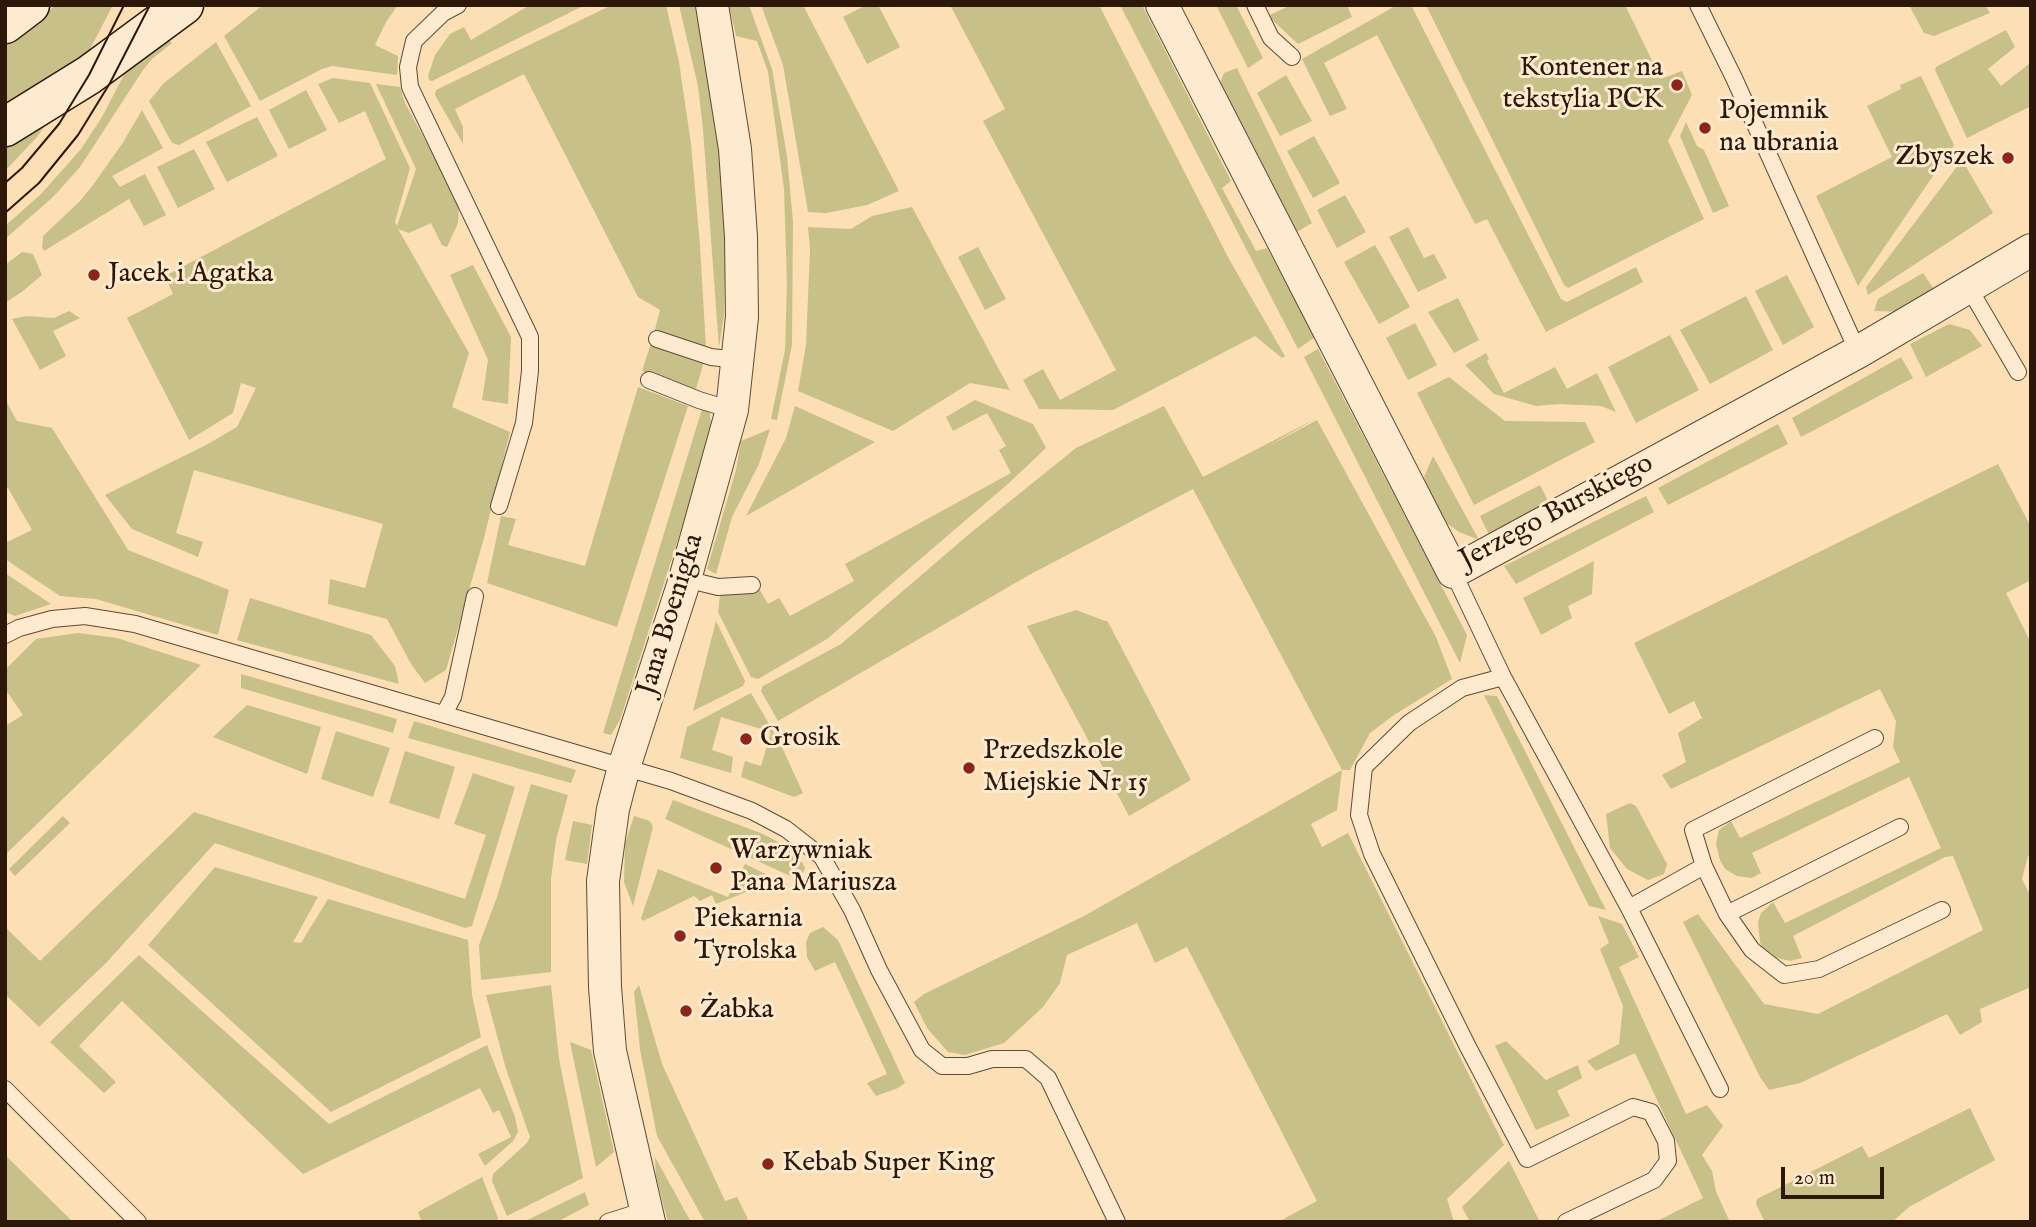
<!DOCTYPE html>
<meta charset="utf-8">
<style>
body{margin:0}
#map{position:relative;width:2036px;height:1227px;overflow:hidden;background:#fcdfb5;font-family:"IM FELL English",serif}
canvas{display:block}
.frame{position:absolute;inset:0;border:7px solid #2d1709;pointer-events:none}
.scale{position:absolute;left:1781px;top:1167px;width:103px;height:32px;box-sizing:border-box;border:4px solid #2d1709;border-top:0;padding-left:9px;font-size:21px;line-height:24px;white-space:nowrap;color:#2d1709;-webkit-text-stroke:5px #fdeacf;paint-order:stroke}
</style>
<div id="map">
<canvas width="2036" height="1227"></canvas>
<div class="frame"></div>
<div class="scale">20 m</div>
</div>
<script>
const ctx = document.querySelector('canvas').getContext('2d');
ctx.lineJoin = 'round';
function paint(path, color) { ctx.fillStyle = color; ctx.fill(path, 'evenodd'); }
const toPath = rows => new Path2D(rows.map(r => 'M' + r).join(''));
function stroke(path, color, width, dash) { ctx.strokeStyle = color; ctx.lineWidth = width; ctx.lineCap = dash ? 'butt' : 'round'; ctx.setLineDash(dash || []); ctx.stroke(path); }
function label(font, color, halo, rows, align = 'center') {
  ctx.font = font + ' "IM FELL English",serif'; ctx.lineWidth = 6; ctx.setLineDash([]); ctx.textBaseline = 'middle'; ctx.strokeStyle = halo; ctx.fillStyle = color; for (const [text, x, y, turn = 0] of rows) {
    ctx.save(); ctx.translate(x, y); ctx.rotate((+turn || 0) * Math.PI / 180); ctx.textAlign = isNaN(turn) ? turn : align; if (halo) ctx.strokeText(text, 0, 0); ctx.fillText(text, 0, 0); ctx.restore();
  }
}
const green = toPath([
 [56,5,113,5,87,55,5,108,5,46],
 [263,5,398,5,386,22,375,45,398,56,397,75,332,66,322,69,260,101,224,36],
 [530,5,585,5,432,81,429,80,428,76,435,55,450,34,464,27,471,40],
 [612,5,666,5,679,62,691,144,700,246,706,348,654,333,660,310,638,297,524,74,455,109,463,127,463,144,435,95,436,90],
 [679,5,696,5,717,127,723,201,725,275,724,315,719,348,703,129,698,86],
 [729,5,749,5,772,69,787,156,793,222,792,345,777,420,771,419,785,350,787,284,784,189,768,72,757,41,736,36],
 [761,5,803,5,899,191,867,205,826,213,808,212,783,65],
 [866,5,878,5,900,47,867,64,843,17],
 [950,5,1099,5,1229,259,1285,356,1282,358,1255,336,1113,410,1039,409,1023,380,1043,369,1060,400,1116,370,983,121,1005,109],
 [1120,5,1142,5,1231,181,1222,188,1256,251,1267,248,1315,337,1298,349],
 [1216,5,1236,5,1263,58,1248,68],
 [1291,5,1347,5,1352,17,1298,44,1268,16],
 [1397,5,1411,5,1561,299,1567,302,1636,267,1643,282,1546,332,1487,219,1475,224,1377,35,1324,63,1347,109,1330,116,1302,59],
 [1426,5,1625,5,1661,79,1682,71,1692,95,1668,141,1704,219,1568,288,1564,285],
 [1909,5,1985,5,1990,13,1934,36,1924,33],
 [2006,30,2015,47,1988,69,2001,86,2029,64,2031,67,2031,106,1967,138,1935,70,1936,67],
 [168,39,172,43,152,59,143,70,80,167,53,197,5,239,5,226,41,194,81,149,102,117,127,69],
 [216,42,251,106,179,145,172,143,149,101,164,83],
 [1237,68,1312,223,1290,236,1219,85,1224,73],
 [1286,75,1312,121,1280,136,1257,93],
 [1921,76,1954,145,1858,286,1816,196,1892,157,1867,106,1901,89,1900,85],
 [333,78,370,83,410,168,395,222,397,226,416,169,376,84,400,87,405,103,457,199,459,206,458,223,447,247,442,245,431,223,409,233,398,229,469,353,452,407,510,432,484,538,446,670,425,683,411,664,387,619,328,604,330,579,365,588,383,524,194,470,176,533,203,542,198,557,132,529,105,495,206,445,237,427,256,388,241,383,233,413,189,440,127,318,173,294,165,276,386,159,365,111,339,123,318,84],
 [306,90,327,130,289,149,269,110],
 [142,110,163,148,112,176,120,187,145,174,166,215,144,226,129,199,44,251,42,247,43,236,80,201,93,185,122,144],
 [257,117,278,156,227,182,206,142],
 [49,120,37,137,5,171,5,146],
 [1686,122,1697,146,1704,150,1729,206,1713,213,1680,136],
 [1314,136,1340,183,1313,198,1287,151],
 [194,149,215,189,178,208,157,167],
 [1962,160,1993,213,1868,295,1866,287],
 [1345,195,1366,232,1337,248,1317,210],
 [912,207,1010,390,970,383,893,431,798,391,806,345,810,249,808,227,851,229,872,216],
 [1408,227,1424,258,1434,254,1447,278,1418,292,1389,237],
 [1375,245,1410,307,1379,324,1344,262],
 [978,247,1006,299,985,310,958,257],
 [22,252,33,254,42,275,23,291,5,303,5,265],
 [473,265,511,337,508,404,482,400,488,360,450,275],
 [1923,273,1938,295,1904,312,1874,311,1878,299],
 [1787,275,1814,327,1783,345,1755,291],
 [1746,296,1773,350,1710,384,1680,330],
 [1458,298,1479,340,1454,353,1428,312],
 [69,311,80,318,53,331,66,356,40,370,12,319,26,316,54,318],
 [1415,323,1437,365,1408,380,1386,338],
 [1949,324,1970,330,1982,346,1926,377,1910,344],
 [1670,335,1699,390,1636,423,1608,367],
 [651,343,704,361,696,389,642,371],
 [1318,349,1467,635,1460,663,1304,357],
 [1486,353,1489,359,1487,361,1504,393,1555,367,1567,389,1597,373,1616,412,1601,406,1560,404,1536,406,1494,394,1465,365],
 [1901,357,1913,378,1801,437,1792,418],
 [1449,377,1505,421,1585,422,1595,442,1474,505,1417,393],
 [638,387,688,406,617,627,487,583,501,516,516,519,508,545,585,566],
 [5,399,17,421,52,428,128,550,229,590,218,635,96,599,60,596,5,559,5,543,32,530,8,488,5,489],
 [975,400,1033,424,1046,448,1009,483,827,639,758,679,751,677,718,612,720,595,760,590,768,604,779,598,790,616,854,581,845,564,1011,473,999,450,1006,446,987,413,953,431,946,417],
 [795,406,875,442,746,516,786,438],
 [1164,406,1203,477,1315,419,1265,448,1317,420,1436,637,1452,679,1394,715,1370,733,1350,770,1342,770,1337,810,1311,824,1322,847,1348,833,1504,1145,1447,1199,1454,1222,1278,1222,1317,1201,1187,947,1155,963,1137,923,1067,955,1060,983,1043,1007,1004,1043,965,1055,948,1052,927,1028,914,1002,924,994,1084,916,1342,770,1193,489,1029,575,778,721,761,691,763,686,841,644,968,535,1076,448],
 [702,409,710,413,711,424,691,499,620,720,611,735,603,733],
 [1778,424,1788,444,1668,505,1658,488],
 [770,429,759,464,732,517,716,574,707,569,736,470,741,441],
 [1433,456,1479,540,1459,532,1445,522,1433,502,1424,477],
 [1998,464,2031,527,2031,580,2006,593,2031,643,2031,855,2028,856,2022,879,2031,897,2031,987,1980,1009,1982,1022,1960,1035,1947,1014,1800,1083,1769,1090,1760,1077,1683,922,1698,914,1764,1004,1818,1014,1983,930,1953,856,1945,857,1793,936,1802,958,1790,961,1773,957,1763,950,1760,942,1758,922,1761,913,1773,902,1785,923,1941,848,1909,777,1752,853,1761,873,1752,878,1737,876,1725,869,1720,860,1716,844,1719,830,1731,821,1740,838,1900,762,1893,747,1896,721,1880,689,1671,789,1662,775,1686,762,1678,733,1702,718,1694,701,1669,714,1634,643],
 [1540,485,1552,509,1490,537,1480,516],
 [1646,496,1654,512,1516,584,1504,566],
 [1594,561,1592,594,1568,606,1572,618,1541,635,1523,598],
 [5,573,51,604,15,616,5,612],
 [250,598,371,635,395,666,399,684,237,640],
 [1076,610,1108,622,1191,780,1129,816,1027,626],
 [716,621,745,681,743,686,693,711],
 [78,633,117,638,201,665,5,855,5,726,23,715,5,689,5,670,36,639],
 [241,674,397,719,393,733,241,688],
 [751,693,780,743,803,793,794,797,741,777,745,761,761,766,771,732,721,717,712,750,733,757,731,773,680,758,687,727],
 [1484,695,1497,696,1606,910,1589,906],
 [247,705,321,727,307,774,213,737],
 [414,721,576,770,571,783,408,738],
 [336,731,390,748,373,797,321,779],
 [405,751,455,767,439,819,389,803],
 [473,773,515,787,472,926,465,928,215,843,106,963,39,1027,5,994,5,927,40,961,194,812,465,899,486,835,454,824],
 [531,784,568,795,556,840,551,879,551,972,481,980,479,945,497,897],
 [673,800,763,834,782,844,802,862,805,868,801,877,797,879,665,819],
 [1630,803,1636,806,1667,864,1664,874,1648,880,1627,869,1610,848,1606,814],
 [63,816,70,823,15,876,9,869],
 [634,816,650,821,653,827,633,906,624,882,625,844],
 [573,821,592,825,587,864,565,860],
 [745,864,788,885,773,893,759,887,716,904,712,895,700,901,694,896,643,921,641,918,658,869,728,897],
 [215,867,318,897,293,942,301,943,328,899,468,940,472,995,481,1037,331,1112,148,945],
 [1598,916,1622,924,1639,957,1619,967,1686,1114,1707,1105,1723,1126,1702,1155,1712,1171,1716,1192,1730,1222,1655,1222,1703,1198,1635,1053,1596,1071,1587,1061,1619,1044,1623,1006,1600,949,1609,943],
 [823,927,838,940,905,1083,898,1088,876,1096,867,1083,887,1074,835,962,815,971,807,957,806,942,810,933],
 [139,955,329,1124,487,1045,515,1117,518,1132,513,1141,485,1166,478,1154,511,1137,499,1110,493,1113,480,1088,303,1174,122,1001,79,1046,116,1082,104,1093,50,1042],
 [551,985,559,1059,583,1178,507,1216,492,1181,493,1174,527,1143,530,1137,506,1069,486,995],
 [639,985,662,1064,725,1201,737,1197,748,1219,742,1222,705,1222,657,1136,640,1049,634,992],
 [1506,1041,1546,1080,1578,1065,1582,1078,1557,1091,1570,1116,1536,1130,1495,1046],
 [570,1042,591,1050,614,1152,596,1167],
 [1970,1108,1995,1160,1909,1207,1892,1222,1765,1222,1756,1204,1757,1199,1862,1146,1869,1158],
 [5,1155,73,1222,5,1222],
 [655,1157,691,1222,668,1222,656,1177],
 [1509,1161,1540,1222,1470,1222,1462,1207],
 [482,1177,498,1218,496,1222,422,1222,418,1212],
 [585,1192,589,1205,557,1222,523,1222]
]);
const service = toPath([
 [458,5,443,13,414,41,408,67,410,87,530,337,530,371,524,423,499,506],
 [1255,5,1271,38,1292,57],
 [1698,5,1734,78,1858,352],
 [1969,288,2018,372],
 [657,339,711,357,738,360],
 [649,380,699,400,732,410],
 [1453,572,1503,677,1629,908,1720,1089],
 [685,579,718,587,752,585],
 [5,635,19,628,52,619,85,616,135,624,671,781,752,811,786,829,822,857,852,910,879,970,922,1050,942,1066,968,1066,992,1059,1026,1059,1048,1078,1117,1222],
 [1503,677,1462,688,1409,723,1364,767,1359,815,1372,854,1468,1047,1527,1159,1633,1107,1651,1112,1666,1141,1668,1161,1654,1180,1566,1222],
 [444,714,453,697,475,596],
 [1704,866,1693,830,1875,738],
 [1629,908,1704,866,1727,914,1752,950,1784,975,1819,969,1942,910],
 [1727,914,1900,827],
 [5,1089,138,1222],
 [608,1222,646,1210]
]);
const minor = toPath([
 [1162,5,1453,572,1858,352,2031,250],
 [649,1222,610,1051,605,987,603,881,613,809,624,767,685,579,732,410,742,317,741,237,735,149,712,5]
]);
const secondary = toPath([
 [5,24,30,5],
 [5,127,89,75,184,5]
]);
const tram = toPath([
 [5,183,22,168,59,124,89,75,124,5],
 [5,213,39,183,78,135,110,83,150,5]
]);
const markers = [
 [1677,85,7,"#8f2418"],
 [1705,128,7,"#8f2418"],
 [2008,158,7,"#8f2418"],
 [94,275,7,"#8f2418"],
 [746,739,7,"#8f2418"],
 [969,768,7,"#8f2418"],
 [716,868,7,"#8f2418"],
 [680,936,7,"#8f2418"],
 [686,1011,7,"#8f2418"],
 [768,1164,7,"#8f2418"]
];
const poiNames = [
 ["Kontener na",1663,69,"right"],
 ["tekstylia PCK",1663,101,"right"],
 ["Pojemnik",1719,112],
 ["na ubrania",1719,144],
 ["Zbyszek",1994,158,"right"],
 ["Jacek i Agatka",108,275],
 ["Grosik",760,739],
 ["Przedszkole",983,752],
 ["Miejskie Nr 15",983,784],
 ["Warzywniak",730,852],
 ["Pana Mariusza",730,884],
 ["Piekarnia",694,920],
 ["Tyrolska",694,952],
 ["Żabka",700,1011],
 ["Kebab Super King",782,1164]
];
const streetNames = [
 ["Jerzego Burskiego",1557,513,-28],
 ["Jana Boenigka",672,615,-73]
];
paint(green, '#c7c088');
stroke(service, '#614934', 18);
stroke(minor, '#614934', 34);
stroke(secondary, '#2d1709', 41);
stroke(service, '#fdeacf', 16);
stroke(minor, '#fdeacf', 32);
stroke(secondary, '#fdeacf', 38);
stroke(tram, '#2d1709', 2);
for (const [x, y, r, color] of markers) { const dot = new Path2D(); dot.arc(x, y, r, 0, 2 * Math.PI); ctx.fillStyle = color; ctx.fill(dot); stroke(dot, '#fdeacf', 2.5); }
label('28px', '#2d1709', '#fdeacf', poiNames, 'left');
label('28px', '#2d1709', '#fdeacf', streetNames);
</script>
